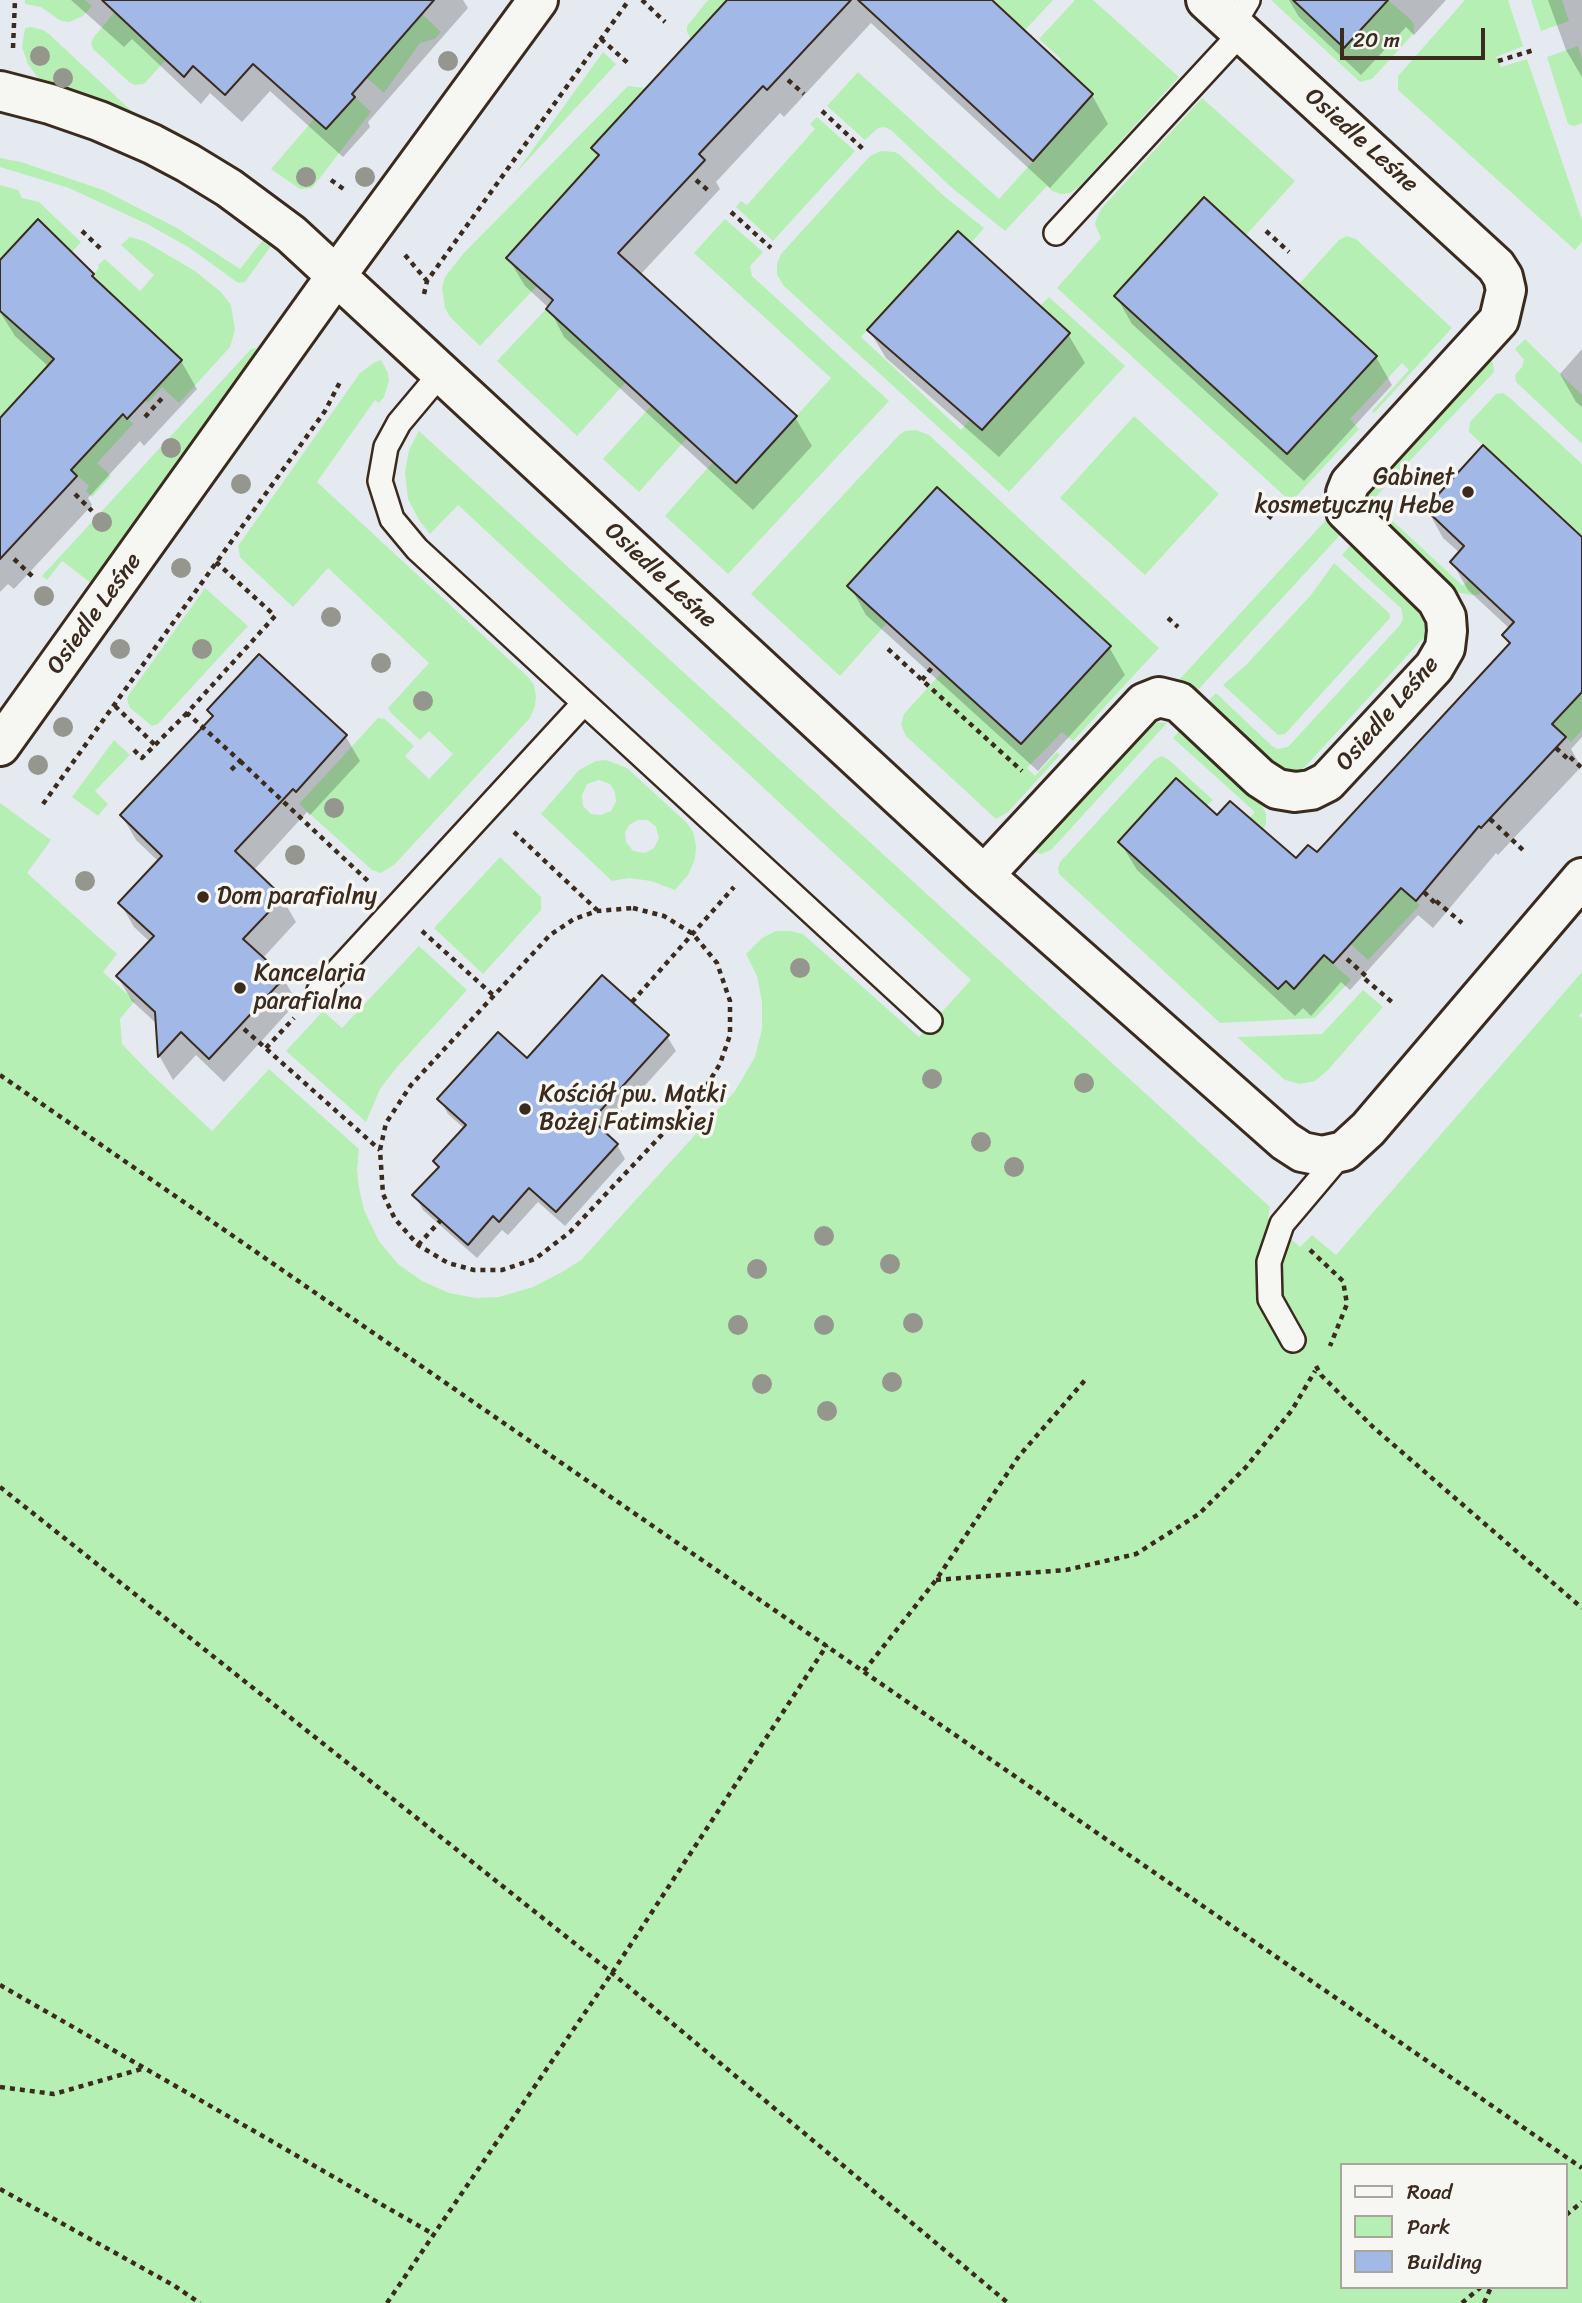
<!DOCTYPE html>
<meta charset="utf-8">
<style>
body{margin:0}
#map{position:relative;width:1582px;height:2303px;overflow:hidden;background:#e5eaf0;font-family:Sriracha,sans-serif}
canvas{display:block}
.legend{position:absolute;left:1340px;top:2163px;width:228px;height:126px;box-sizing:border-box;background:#f6f6f2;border:2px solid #aba49d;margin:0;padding:9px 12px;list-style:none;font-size:21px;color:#3b2a1e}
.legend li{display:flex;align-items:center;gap:14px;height:35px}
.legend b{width:35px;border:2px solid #aba49d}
.scale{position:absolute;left:1340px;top:28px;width:145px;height:32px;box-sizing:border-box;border:4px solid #3b2a1e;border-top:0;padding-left:9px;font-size:21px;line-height:24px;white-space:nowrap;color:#3b2a1e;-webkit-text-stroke:5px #f6f6f2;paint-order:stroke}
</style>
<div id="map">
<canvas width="1582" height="2303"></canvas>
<ul class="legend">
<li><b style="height:9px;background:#f6f6f2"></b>Road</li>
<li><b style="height:19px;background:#b6efb3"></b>Park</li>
<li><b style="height:19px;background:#a2b9e7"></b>Building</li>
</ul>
<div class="scale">20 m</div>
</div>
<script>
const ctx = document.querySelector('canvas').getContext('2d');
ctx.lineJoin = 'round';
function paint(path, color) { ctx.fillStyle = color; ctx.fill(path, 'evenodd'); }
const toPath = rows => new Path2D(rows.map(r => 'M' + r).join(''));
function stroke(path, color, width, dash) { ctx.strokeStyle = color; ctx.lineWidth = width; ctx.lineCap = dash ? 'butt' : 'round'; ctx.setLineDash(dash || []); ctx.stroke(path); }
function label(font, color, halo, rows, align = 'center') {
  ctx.font = font + ' Sriracha,sans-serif'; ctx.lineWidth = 7; ctx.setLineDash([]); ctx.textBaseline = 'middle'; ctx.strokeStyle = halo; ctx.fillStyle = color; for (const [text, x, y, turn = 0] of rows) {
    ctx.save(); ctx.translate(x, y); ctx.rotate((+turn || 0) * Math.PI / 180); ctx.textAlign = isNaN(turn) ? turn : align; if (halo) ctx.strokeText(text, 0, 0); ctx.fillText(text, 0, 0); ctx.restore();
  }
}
const green = toPath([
 [25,0,85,0,92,6,83,16,69,22,61,21,41,7,25,4],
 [708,0,727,0,691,39,687,32,687,26],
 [992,0,1053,0,1025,30],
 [1075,0,1093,0,1179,77,1079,187,1070,193,1061,194,1052,191,1047,186,1005,231,951,187,891,130,884,127,878,128,865,140,827,106,858,72,999,199,1093,95,1059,62,1061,59,1039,39],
 [1271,0,1293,0,1344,47,1388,0,1410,19,1414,24,1414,33,1372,79,1360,82],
 [1465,0,1508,0,1523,46,1496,57,1501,67,1527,59,1582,220,1582,242,1575,250,1398,90,1398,76],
 [1531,0,1562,0,1569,21,1541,31],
 [116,10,175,50,144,84,135,85,129,82,93,49,91,43,94,37],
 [422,14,441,32,435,39,420,43,384,93,360,72],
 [31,27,43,30,49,34,139,118,49,85,38,78,28,64,22,47,25,28],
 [1578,46,1582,59,1582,123,1574,126,1568,124,1547,57],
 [603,52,616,64,515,174],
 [628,86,646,88,591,148,599,155,507,257,537,286,480,346,450,317,445,308,442,288,445,277,463,254],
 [355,97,371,112,312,188,300,189,271,169,314,119,326,129],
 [1202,98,1295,181,1246,235,1204,197,1114,296,1287,454,1377,356,1299,284,1339,240,1347,236,1356,239,1452,328,1374,413,1372,411,1409,370,1402,363,1350,419,1359,429,1291,502,1057,288,1101,238,1095,224,1097,217,1101,209],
 [817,117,855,151,773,241,736,207,741,201,747,205,815,129,810,124],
 [881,151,895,152,900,155,944,196,984,228,971,243,958,231,861,337,961,430,970,420,982,430,1040,306,1049,297,1125,366,1009,492,784,286,777,275,777,264,781,254,870,156],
 [0,158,21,162,103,190,177,228,240,269,263,240,271,246,245,282,238,283,190,248,147,224,69,188,0,167],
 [0,185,18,190,22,198,39,202,81,242,72,252,37,220,0,260],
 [725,219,763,252,750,266,752,276,889,401,728,574,665,516,713,462,736,482,831,378,694,253],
 [130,237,144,241,195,271,221,292,231,305,235,330,230,347,179,403,162,387,148,403,145,400,182,360,92,276,99,268,98,265,105,259,140,291,154,275,121,245],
 [546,309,626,382,577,436,497,361],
 [0,311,57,362,28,388,0,418],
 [1525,339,1582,395,1582,444,1516,382,1515,375,1522,367,1524,360,1515,349],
 [255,348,259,351,91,583,62,561,47,580,42,576,251,349],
 [1481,352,1493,363,1494,372,1368,505,1366,486],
 [381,360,388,373,389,381,384,397,379,403,375,400,317,482,528,677,534,685,536,697,535,706,530,718,395,864,381,873,372,870,299,804,378,718,385,719,414,746,405,756,429,779,453,754,429,731,420,740,391,713,388,708,429,663,328,568,293,607,246,563,240,557,238,546,360,373,375,362],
 [1503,393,1510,398,1582,464,1582,537,1469,432,1470,422,1496,394],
 [651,406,687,438,639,492,603,459],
 [123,414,133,424,97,463,111,476,92,497,86,491,89,486,71,470],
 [1134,416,1219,494,1145,575,1060,498],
 [916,430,929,435,1159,648,1073,741,1062,732,1027,768,1035,776,1057,752,1060,755,1008,812,996,819,906,736,901,725,904,714,942,672,1021,744,1110,645,937,488,887,623,840,676,751,594,899,435,905,431],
 [419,431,1270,1207,1268,1218,1300,1247,1312,1235,1336,1255,1582,972,1582,1012,1579,1016,1582,1018,1582,2303,0,2303,0,803,51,840,27,873,117,954,103,972,135,1001,120,1019,122,1044,150,1073,212,1131,269,1069,359,1149,357,1170,359,1188,364,1210,379,1241,398,1264,422,1281,449,1293,476,1298,499,1297,533,1287,562,1272,581,1260,735,1091,755,1057,762,1029,762,1002,757,976,746,954,762,938,776,931,790,931,803,934,919,1037,971,980,458,505,430,534,419,520,408,499,405,472,409,450],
 [1342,2165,1566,2165,1566,2287,1342,2287],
 [1382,511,1463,586,1469,579,1486,590,1478,595,1470,595,1456,592,1376,518],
 [1326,520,1341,534,1194,694,1179,680],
 [1352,543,1429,617,1428,633,1303,769,1295,773,1280,772,1205,704,1216,693,1272,746,1277,749,1288,747,1400,625,1403,618,1401,608,1342,555],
 [1334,563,1389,613,1390,618,1285,734,1278,735,1223,685,1246,665,1311,595],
 [205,588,248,626,158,724,152,726,130,708,127,699,128,696],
 [1582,692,1582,730,1571,742,1552,724],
 [1151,722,1167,723,1051,850,1041,854,1031,851],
 [1180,730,1262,806,1266,814,1266,824,1261,834,1236,833,1255,812,1173,738],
 [114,740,130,755,95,791,108,804,98,816,72,797],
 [1162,756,1169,760,1213,800,1206,806,1176,778,1118,842,1278,989,1286,981,1294,988,1324,955,1351,980,1315,1018,1220,1023,1059,874,1058,868,1060,862,1154,760],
 [606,760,627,768,687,823,693,832,696,846,695,859,688,875,675,890,651,881,629,878,612,881,541,814,579,770,596,761],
 [599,780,610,784,615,792,616,802,611,811,601,815,591,814,583,806,582,795,587,784],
 [638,820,648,820,656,827,659,838,654,848,645,853,633,851,626,842,625,833,629,825],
 [500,857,541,897,541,910,483,974,434,928],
 [1401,888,1420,905,1368,960,1342,936,1359,934],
 [419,946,467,990,397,1067,380,1089,366,1122,286,1051,323,1011,342,1028],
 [1363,990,1383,1007,1328,1070,1315,1081,1300,1084,1285,1080,1237,1037,1322,1034]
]);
const shadow = toPath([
 [71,0,463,0,468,8,368,122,370,127,343,157,270,91,242,122,210,93,201,104,132,39,124,47],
 [729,0,989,0,1092,95,1108,124,1050,188,871,23,784,117,780,113,716,182,720,189,640,275,795,417,812,446,753,510,564,337,549,308,525,286,508,258,599,158,593,148],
 [1289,0,1446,0,1414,35,1406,27,1361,75,1299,17],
 [1548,0,1582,0,1582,77,1566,50],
 [0,262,93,275,99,285,181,361,197,389,144,446,140,441,88,498,92,505,14,589,8,584,0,592,0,420,49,367,15,336,0,312],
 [1116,296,1376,357,1392,385,1304,481,1132,324],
 [869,330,1068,334,1085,363,999,457,886,358],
 [1582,349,1582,407,1576,402,1560,374],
 [1427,509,1582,539,1582,737,1571,749,1581,767,1498,855,1496,853,1433,928,1418,915,1350,990,1341,982,1311,1016,1303,1008,1295,1016,1137,870,1120,842,1217,818,1297,861,1317,855,1510,645,1504,635,1510,629,1468,590,1452,562,1460,553,1443,538],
 [850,586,1109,647,1125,675,1038,771,866,615],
 [259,656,346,737,360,761,310,815,307,812,253,871,282,898,296,922,262,959,283,978,297,1002,224,1082,196,1055,173,1080,160,1057,157,1024,132,1001,118,977,150,942,134,927,120,903,159,862,136,840,122,816,213,718,209,710],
 [667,1036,676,1051,603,1132,617,1145,625,1159,565,1226,538,1202,508,1235,502,1230,477,1258,423,1210,415,1195,439,1168,435,1161,465,1129,448,1114,440,1099,527,1061]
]);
const building = toPath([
 [102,0,434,0,352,94,355,97,326,129,253,64,225,95,193,66,184,77,102,0],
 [727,0,851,0,767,90,763,86,699,154,705,160,618,253,797,416,736,483,546,309,553,300,506,258,599,155,591,148,727,0],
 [858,0,992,0,1093,94,1033,161,858,0],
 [1293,0,1388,0,1344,48,1293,0],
 [1204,197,1377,356,1287,454,1114,296,1204,197],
 [38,219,94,274,92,276,182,360,127,419,123,414,71,470,77,476,0,559,0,418,54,359,0,311,0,260,38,219],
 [958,231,1070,333,982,430,867,330,958,231],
 [1483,445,1582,537,1582,692,1552,724,1566,737,1481,828,1479,826,1416,901,1401,888,1333,963,1324,955,1294,989,1286,981,1278,989,1118,842,1176,778,1217,815,1230,801,1296,858,1308,845,1317,852,1510,643,1502,635,1514,622,1450,562,1464,546,1425,509,1483,445],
 [937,487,1111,646,1021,744,847,586,937,487],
 [259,654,347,735,296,792,293,789,235,851,283,897,243,939,285,977,209,1059,181,1032,158,1057,155,1012,116,976,154,936,118,903,162,856,120,815,213,716,207,710,259,654],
 [602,975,669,1035,592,1120,618,1144,556,1212,529,1188,499,1222,493,1216,468,1245,412,1195,439,1167,433,1161,466,1125,437,1099,498,1032,527,1058,602,975]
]);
const path = toPath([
 [642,0,665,22],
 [601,39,629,64],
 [13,48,15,0],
 [1498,61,1534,50],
 [788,80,804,94],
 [822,111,864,150],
 [331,180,345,190],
 [696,180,711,193],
 [731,212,771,248],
 [82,231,102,250],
 [1266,231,1289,252],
 [405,255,427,281],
 [424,294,427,281,629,0],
 [145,417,163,397],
 [75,494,92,511],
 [1268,515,1275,521],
 [14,559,33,577],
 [216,562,275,616,187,713,240,761,231,770],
 [1168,618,1178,627],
 [888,649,1022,771],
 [922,680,934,665],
 [115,706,155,745],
 [1556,748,1568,759],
 [134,750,142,758,187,713],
 [1570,757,1582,768],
 [240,761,369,882],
 [43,804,325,411,340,382],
 [1490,819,1524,851],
 [514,832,597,910],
 [1424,892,1435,903],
 [1436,901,1462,923],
 [633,908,664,916,693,934,717,963,730,1001,730,1035,720,1064,704,1090,570,1232,535,1259,502,1270,474,1270,448,1263,418,1245,395,1219,383,1194,380,1150,386,1123,411,1085,550,935,574,919,597,911,633,908],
 [422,931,494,996],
 [1347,959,1367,977],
 [1365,979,1393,1003],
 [632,1002,734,887],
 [244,1029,380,1150],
 [266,1048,294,1018],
 [0,1075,1582,2168],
 [418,1245,441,1220],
 [1310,1250,1343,1281,1347,1304,1330,1346],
 [1316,1366,1321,1375,1373,1427,1582,1608],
 [0,1487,612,1973,1008,2303],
 [936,1580,1066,1570,1136,1554,1199,1514,1246,1467,1292,1410,1315,1371],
 [864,1671,936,1580,1019,1456,1086,1379],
 [0,1985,433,2234],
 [0,2087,54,2094,145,2068],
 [0,2189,173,2285,200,2303],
 [1566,2215,1582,2202],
 [387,2303,612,1973,827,1645],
 [1462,2303,1481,2287],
 [1484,2303,1491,2287]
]);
const service = toPath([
 [1233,25,1248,0],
 [1056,233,1241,33],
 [441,373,399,423,386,447,380,481,392,519,417,549,930,1021],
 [319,991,584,703],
 [1293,1340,1270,1299,1269,1262,1282,1224,1342,1153]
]);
const minor = toPath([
 [0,91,50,104,99,121,152,144,188,163,229,188,291,234,984,875,1285,1141,1302,1152,1322,1156,1344,1151,1368,1129,1582,878],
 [0,746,336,276,538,0],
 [984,875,1144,703,1159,697,1179,702,1260,778,1277,789,1295,792,1311,790,1327,782,1434,667,1445,648,1447,631,1446,617,1437,600,1346,511,1346,493,1350,483,1499,320,1506,290,1503,277,1496,266,1206,0]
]);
const trees = [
 [40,56],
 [448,61],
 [63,78],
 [306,177],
 [365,177],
 [171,448],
 [241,484],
 [102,522],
 [181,568],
 [44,596],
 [331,617],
 [120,649],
 [202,649],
 [381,663],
 [423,701],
 [63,727],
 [38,765],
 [334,808],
 [295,855],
 [85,881],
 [800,968],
 [932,1079],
 [1084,1083],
 [981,1142],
 [1014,1167],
 [824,1236],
 [890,1264],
 [757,1269],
 [913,1323],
 [738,1325],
 [824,1325],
 [892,1382],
 [762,1384],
 [827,1411]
];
const markers = [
 [1468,492,7,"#3b2a1e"],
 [203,897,7,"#3b2a1e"],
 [240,988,7,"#3b2a1e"],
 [525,1109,7,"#3b2a1e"]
];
const streetNames = [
 ["Osiedle Leśne",1361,141,42],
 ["Osiedle Leśne",660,576,43],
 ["Osiedle Leśne",95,614,-54],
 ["Osiedle Leśne",1388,714,-49]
];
const poiNames = [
 ["Gabinet",1454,478,"right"],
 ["kosmetyczny Hebe",1454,506,"right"],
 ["Dom parafialny",217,897],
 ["Kancelaria",254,974],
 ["parafialna",254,1002],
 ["Kościół pw. Matki",539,1095],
 ["Bożej Fatimskiej",539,1123]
];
paint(green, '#b6efb3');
paint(shadow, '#0003');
paint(building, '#a2b9e7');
stroke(building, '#3b2a1e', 2);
stroke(service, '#3b2a1e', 28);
stroke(minor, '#3b2a1e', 44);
stroke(path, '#3b2a1e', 4.5, [5, 5]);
stroke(service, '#f6f6f2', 23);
stroke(minor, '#f6f6f2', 38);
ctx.fillStyle = '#95968d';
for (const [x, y] of trees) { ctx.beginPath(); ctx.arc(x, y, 10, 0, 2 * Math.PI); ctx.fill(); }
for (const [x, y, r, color] of markers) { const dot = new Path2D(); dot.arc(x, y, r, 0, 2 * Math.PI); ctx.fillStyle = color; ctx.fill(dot); stroke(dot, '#f6f6f2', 2.5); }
label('24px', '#3b2a1e', '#f6f6f2', streetNames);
label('24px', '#3b2a1e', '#f6f6f2', poiNames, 'left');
</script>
